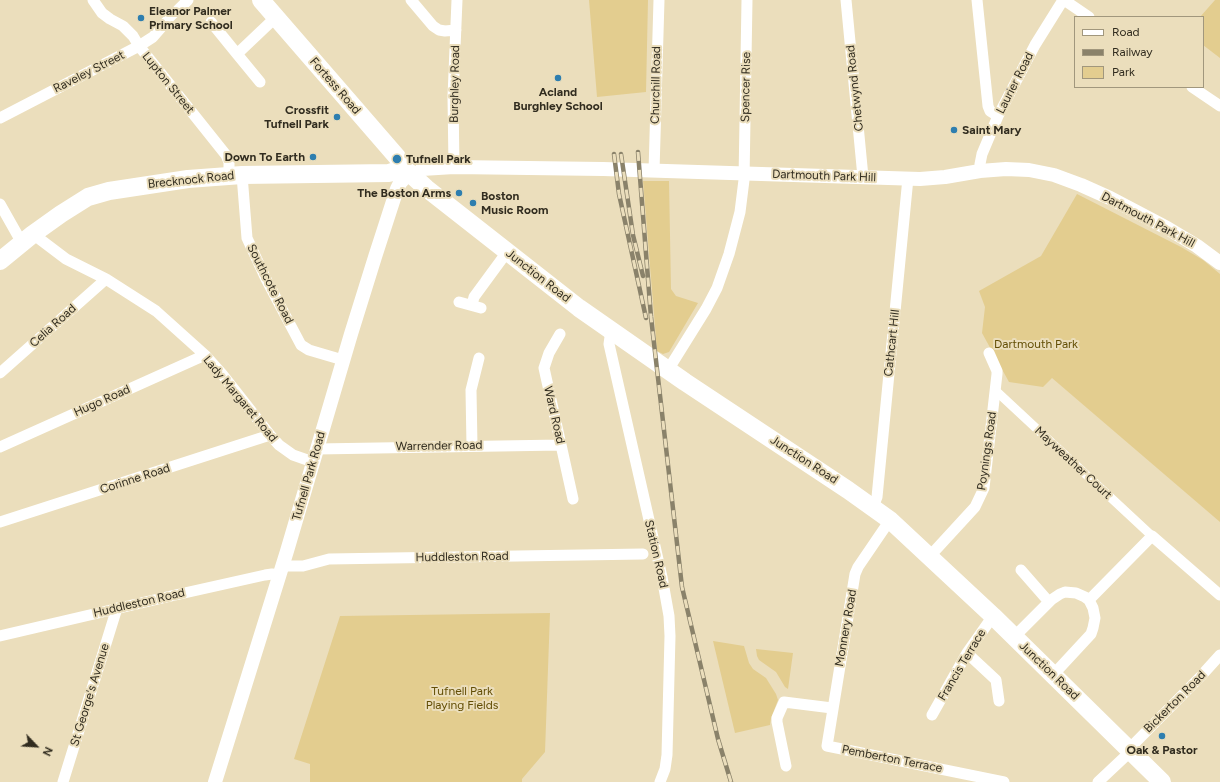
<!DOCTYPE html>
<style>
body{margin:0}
#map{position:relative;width:1220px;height:782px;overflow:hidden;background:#ebdebc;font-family:Figtree,sans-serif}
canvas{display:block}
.legend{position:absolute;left:1074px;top:16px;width:130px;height:72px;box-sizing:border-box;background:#ebdebc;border:1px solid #a1977d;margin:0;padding:5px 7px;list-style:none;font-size:12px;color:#312c1f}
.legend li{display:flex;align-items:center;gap:8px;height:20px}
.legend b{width:20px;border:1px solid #a1977d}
.north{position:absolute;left:16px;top:726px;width:40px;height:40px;-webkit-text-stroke:3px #ebdebc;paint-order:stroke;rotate:115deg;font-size:11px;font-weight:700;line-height:16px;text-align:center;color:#312c1f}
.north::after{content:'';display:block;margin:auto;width:14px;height:18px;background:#312c1f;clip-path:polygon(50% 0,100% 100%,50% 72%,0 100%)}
</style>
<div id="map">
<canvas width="1220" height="782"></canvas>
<ul class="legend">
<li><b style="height:5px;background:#fff"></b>Road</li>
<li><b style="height:5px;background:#8a826a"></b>Railway</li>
<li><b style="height:11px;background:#e3cd8f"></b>Park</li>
</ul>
<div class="north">N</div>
</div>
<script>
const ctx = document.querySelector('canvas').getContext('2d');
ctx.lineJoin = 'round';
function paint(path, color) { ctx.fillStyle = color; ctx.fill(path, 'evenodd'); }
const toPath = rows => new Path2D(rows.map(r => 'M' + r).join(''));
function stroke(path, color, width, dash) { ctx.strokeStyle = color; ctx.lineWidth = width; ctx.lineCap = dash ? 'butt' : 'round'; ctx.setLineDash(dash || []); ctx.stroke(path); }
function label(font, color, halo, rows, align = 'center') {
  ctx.font = font + ' Figtree,sans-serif'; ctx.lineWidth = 4; ctx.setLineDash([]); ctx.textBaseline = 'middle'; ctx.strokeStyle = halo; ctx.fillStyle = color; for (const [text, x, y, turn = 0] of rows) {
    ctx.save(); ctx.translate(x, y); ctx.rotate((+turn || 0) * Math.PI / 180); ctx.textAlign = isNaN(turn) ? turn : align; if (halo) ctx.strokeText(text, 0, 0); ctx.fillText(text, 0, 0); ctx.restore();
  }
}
const green = toPath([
 [589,0,648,0,646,92,597,97],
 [1215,0,1220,0,1220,58,1203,45,1203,17,1200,17],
 [643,181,669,181,671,289,676,296,698,303,669,352,663,354,657,351],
 [1077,194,1181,247,1203,260,1220,274,1220,522,1052,378,1043,387,1009,382,982,333,985,307,979,291,1041,256],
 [550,613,545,752,522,779,522,782,310,782,310,764,294,759,340,616],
 [713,641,744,646,749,663,753,669,766,678,776,694,778,700,771,718,770,725,735,733],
 [756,649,793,653,788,689,785,687,776,672,759,660,757,656]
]);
const pedestrian = toPath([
 [166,22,178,10],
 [995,390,1152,536]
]);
const minor = toPath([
 [93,0,102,13,110,19,123,26,133,36,139,46,226,155,229,162,229,176],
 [411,0,433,26,439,30,445,31,456,30],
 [846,0,863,177],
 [977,0,988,106,990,111,998,116],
 [1064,0,1089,17],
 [178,10,188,0],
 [211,22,237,54],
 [260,82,237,54,276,17],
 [1192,87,1220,106],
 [0,118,139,46,153,37,166,22],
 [454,167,453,97,457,0],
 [654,171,659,0],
 [980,171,980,164,982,154,998,116,1035,45,1063,0],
 [242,175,247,238,266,279,301,345,309,350,343,360],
 [0,204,22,243],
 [33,234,66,259,106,279,156,311,205,355,222,374,270,435,279,445,293,455,313,462],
 [459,302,481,308],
 [472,305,474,297,507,252],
 [611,330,609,344,662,577,669,616,670,636,667,755,665,769,660,782],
 [560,334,549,353,544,368,573,499],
 [668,370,706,309,717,288,729,254,740,212,744,180,747,0],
 [0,373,106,279],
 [472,446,471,390,479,358],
 [0,447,205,355],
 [317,449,561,445],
 [873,507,877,497,908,178],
 [890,520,858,567,855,574,827,746,1004,782],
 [0,522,270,435],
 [930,556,975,507,984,488,997,374,997,371,989,353],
 [282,566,303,566,329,559,643,554],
 [1021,570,1049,602],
 [1089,600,1152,536,1220,595],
 [0,636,171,596,265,575,272,574,279,575],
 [1014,637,1051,600,1060,594,1065,592,1076,593,1085,597,1089,600,1093,608,1095,618,1093,628,1091,634,1053,675],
 [967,653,996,680,999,701],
 [932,715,967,653,993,616],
 [1129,749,1201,676,1220,655],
 [786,766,777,722,777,718,784,702,832,708],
 [63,782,117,608],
 [1098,782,1131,751]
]);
const tertiary = toPath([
 [414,178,422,169,454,167,603,169,920,179,945,177,980,171,1006,169,1029,170,1054,175,1081,185,1110,198,1167,228,1197,246,1220,263],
 [215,782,287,551,351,334,375,257,397,189,400,183,409,173]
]);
const primary = toPath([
 [261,0,397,157,404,168,426,188,579,308,685,382,848,490,890,520,993,616,1162,782],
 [0,261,33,234,61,214,88,197,109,191,188,179,242,175,389,173,404,168]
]);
const rail = toPath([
 [638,152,651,317,682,587,718,739,731,782],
 [614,154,619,194,646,318],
 [621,154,633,235,643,276]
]);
const markers = [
 [141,18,4,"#2e7eaf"],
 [558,78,4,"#2e7eaf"],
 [337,117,4,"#2e7eaf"],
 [954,130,4,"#2e7eaf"],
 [313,157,4,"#2e7eaf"],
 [397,159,5,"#2e7eaf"],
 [459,193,4,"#2e7eaf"],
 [473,203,4,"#2e7eaf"],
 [1162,736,4,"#2e7eaf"]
];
const poiNames = [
 ["Eleanor Palmer",149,11],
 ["Primary School",149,25],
 ["Acland",558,92,"center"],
 ["Burghley School",558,106,"center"],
 ["Crossfit",329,110,"right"],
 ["Tufnell Park",329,124,"right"],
 ["Saint Mary",962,130],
 ["Down To Earth",305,157,"right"],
 ["Tufnell Park",406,159],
 ["The Boston Arms",451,193,"right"],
 ["Boston",481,196],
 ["Music Room",481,210],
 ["Oak & Pastor",1162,750,"center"]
];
const streetNames = [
 ["Raveley Street",89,72,-27],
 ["Lupton Street",168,83,51],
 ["Laurier Road",1015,83,-63],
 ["Burghley Road",455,84,-89],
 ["Churchill Road",656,85,-89],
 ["Fortess Road",335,86,49],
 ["Spencer Rise",746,87,-89],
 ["Chetwynd Road",855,88,-96],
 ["Dartmouth Park Hill",824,176,2],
 ["Brecknock Road",191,180,-6],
 ["Dartmouth Park Hill",1148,220,28],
 ["Junction Road",538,276,38],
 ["Southcote Road",270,284,63],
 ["Celia Road",53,326,-42],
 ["Cathcart Hill",892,343,-84],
 ["Lady Margaret Road",240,399,50],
 ["Hugo Road",102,401,-24],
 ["Ward Road",554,415,77],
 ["Warrender Road",439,446,-1],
 ["Poynings Road",987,451,-82],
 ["Junction Road",804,460,33],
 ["Mayweather Court",1073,463,43],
 ["Tufnell Park Road",309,476,-74],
 ["Corinne Road",135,479,-18],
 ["Station Road",656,554,77],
 ["Huddleston Road",462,557,-1],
 ["Huddleston Road",139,603,-13],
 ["Monnery Road",846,628,-80],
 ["Francis Terrace",962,665,-59],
 ["Junction Road",1049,671,44],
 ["St George's Avenue",90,695,-73],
 ["Bickerton Road",1175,702,-45],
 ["Pemberton Terrace",892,759,11]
];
const parkNames = [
 ["Dartmouth Park",1036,344],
 ["Tufnell Park",462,691],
 ["Playing Fields",462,705]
];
paint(green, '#e3cd8f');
stroke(pedestrian, '#fff', 9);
stroke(minor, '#fff', 11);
stroke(tertiary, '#fff', 14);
stroke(primary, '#fff', 18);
stroke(rail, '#8a826a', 4.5);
stroke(rail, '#ebdebc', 3, [9]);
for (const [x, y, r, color] of markers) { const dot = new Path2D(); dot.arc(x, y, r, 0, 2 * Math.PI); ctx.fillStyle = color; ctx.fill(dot); stroke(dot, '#ebdebc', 1.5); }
label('bold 12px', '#312c1f', '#ebdebc', poiNames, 'left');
label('12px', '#312c1f', '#ebdebc', streetNames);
label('12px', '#634e05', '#ebdebc', parkNames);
</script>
